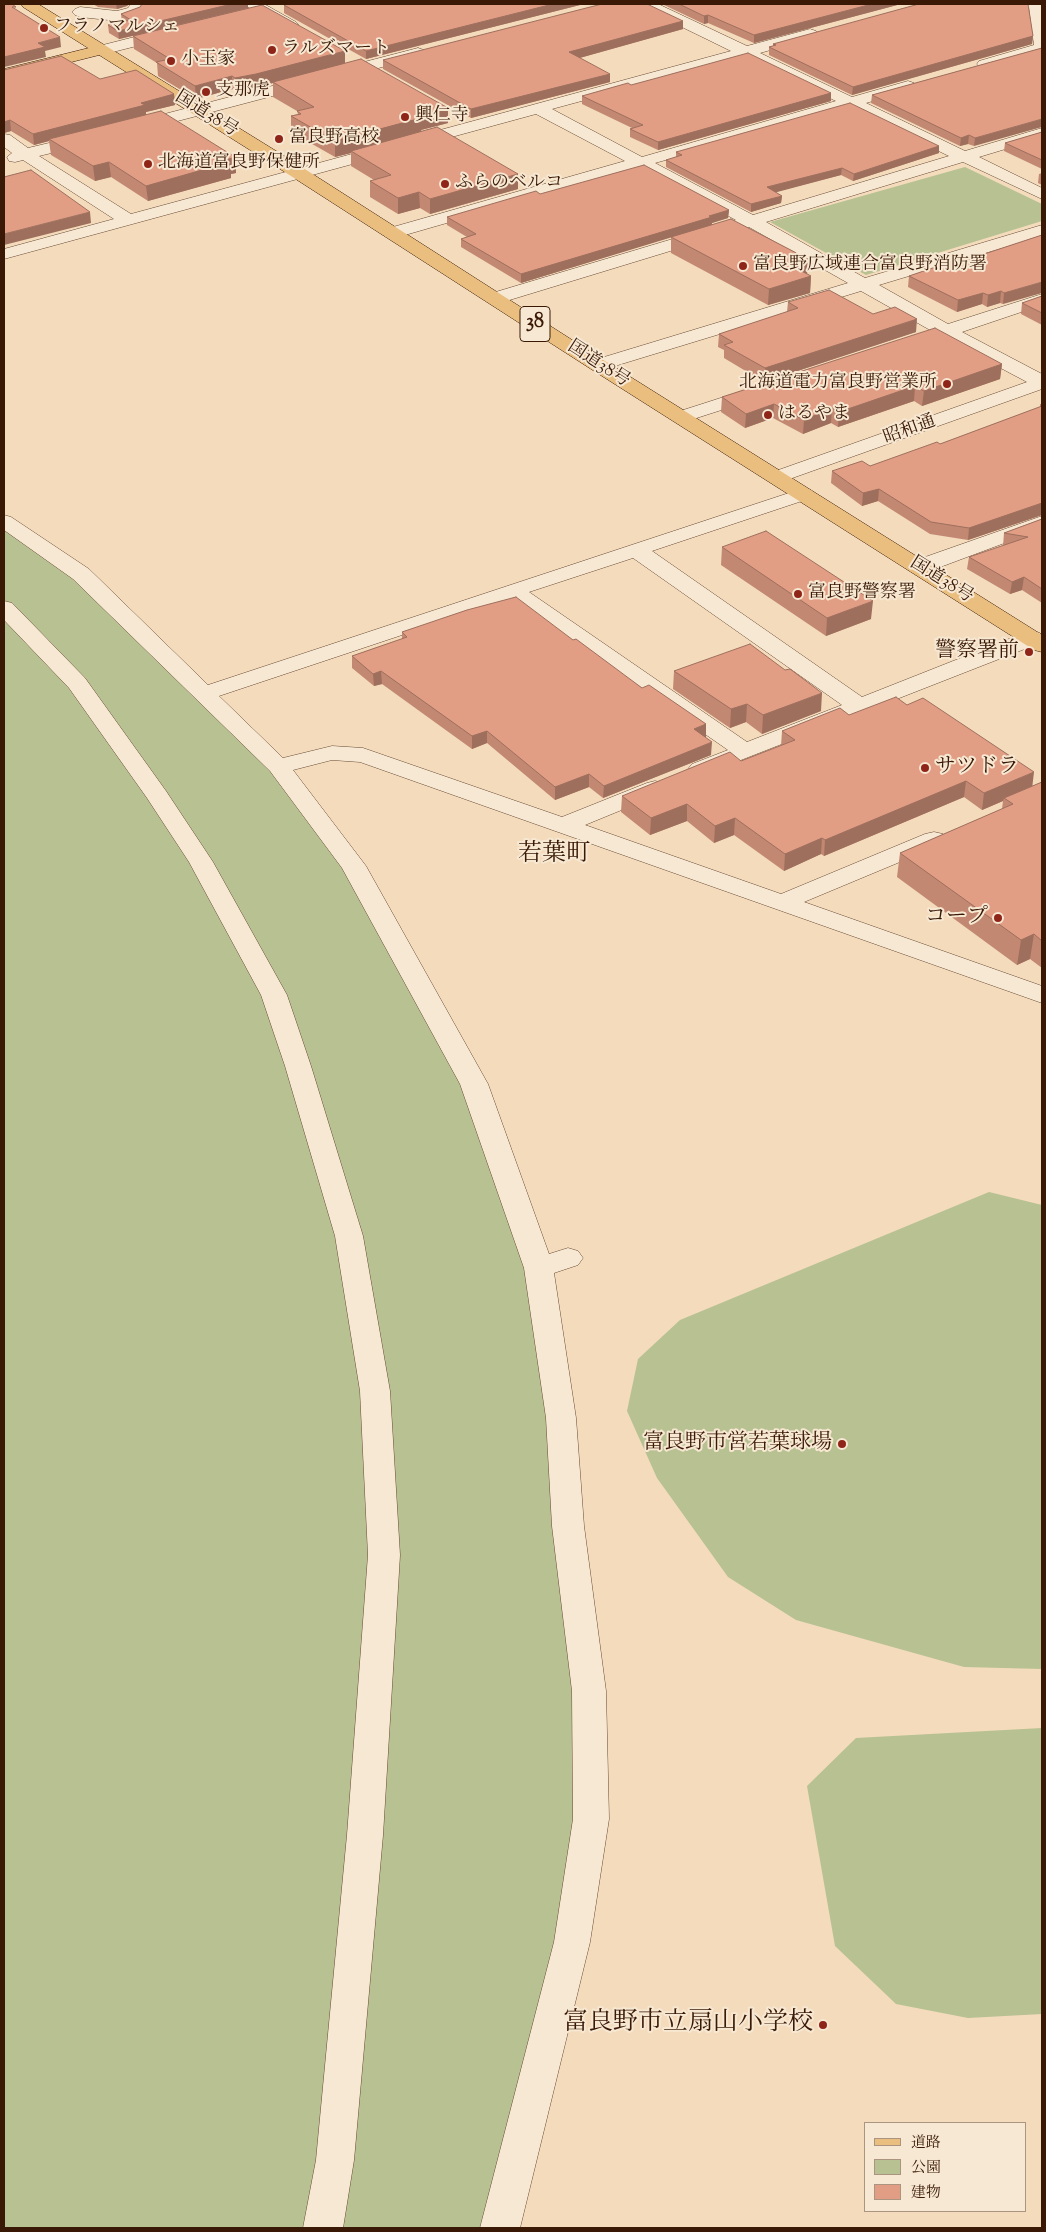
<!DOCTYPE html>
<meta charset="utf-8">
<style>
body{margin:0}
#map{position:relative;width:1046px;height:2232px;overflow:hidden;background:#f3dbbc;font-family:"Sorts Mill Goudy","Noto Serif JP",serif}
canvas{display:block}
.frame{position:absolute;inset:0;border:5px solid #391906;pointer-events:none}
.legend{position:absolute;left:864px;top:2122px;width:162px;height:90px;box-sizing:border-box;background:#f7e8d3;border:1px solid #ab9581;margin:0;padding:6px 9px;list-style:none;font-size:15px;color:#391906}
.legend li{display:flex;align-items:center;gap:10px;height:25px}
.legend b{width:25px;border:1px solid #ab9581}
</style>
<div id="map">
<canvas width="1046" height="2232"></canvas>
<div class="frame"></div>
<ul class="legend">
<li><b style="height:6px;background:#eabe7e"></b>道路</li>
<li><b style="height:14px;background:#b8c192"></b>公園</li>
<li><b style="height:14px;background:#e29e85"></b>建物</li>
</ul>
</div>
<script>
const ctx = document.querySelector('canvas').getContext('2d');
ctx.lineJoin = 'round';
function fill(path, color) {
  ctx.fillStyle = color;
  ctx.fill(path, 'evenodd');
}
function toPath(rows) {
  const path = new Path2D();
  for (const r of rows) {
    path.moveTo(r[0], r[1]);
    for (let i = 2; i < r.length; i += 2) path.lineTo(r[i], r[i + 1]);
  }
  return path;
}
function stroke(path, color, width, dash) {
  ctx.strokeStyle = color;
  ctx.lineWidth = width;
  ctx.lineCap = dash ? 'butt' : 'round';
  ctx.setLineDash(dash || []);
  ctx.stroke(path);
}
function write(font, color, halo, rows, align = 'center') {
  ctx.font = font + ' "Sorts Mill Goudy","Noto Serif JP",serif';
  ctx.lineWidth = 4;
  ctx.setLineDash([]);
  ctx.textBaseline = 'middle';
  ctx.strokeStyle = halo;
  ctx.fillStyle = color;
  for (const [text, x, y, turn = 0] of rows) {
    ctx.save();
    ctx.translate(x, y);
    ctx.rotate((+turn || 0) * Math.PI / 180);
    ctx.textAlign = isNaN(turn) ? turn : align;
    if (halo) ctx.strokeText(text, 0, 0);
    ctx.fillText(text, 0, 0);
    ctx.restore();
  }
}
const green = toPath([
 [965,167,1042,204,1042,221,866,275,770,222],
 [4,521,26,535,278,766,354,866,474,1084,539,1268,589,1691,572,1942,500,2228,4,2228],
 [989,1192,1042,1205,1042,1669,964,1667,796,1620,728,1577,657,1478,627,1411,638,1359,680,1320],
 [1042,1728,1042,2014,968,2018,896,2004,835,1946,807,1786,856,1738]
]);
const minor = toPath([
 [131,4,146,4,139,14,118,21,80,17,75,15,72,12,75,9,80,7,117,11,128,8,131,4],
 [245,4,264,4,296,22,299,25,296,28,291,30,286,28,248,7,245,4],
 [638,4,658,4,747,46,810,29,816,31,818,34,816,37,760,53,852,97,908,81,914,83,916,86,914,89,866,103,965,151,1042,128,1042,138,979,157,1042,188,1042,199,963,162,766,222,865,278,1042,225,1042,236,879,285,948,324,1042,294,1042,305,962,332,1042,374,1042,389,784,481,777,483,770,481,767,477,770,473,1027,382,944,338,937,340,930,338,928,334,930,330,861,291,605,369,598,371,591,369,588,365,591,361,848,283,749,227,503,302,496,304,489,302,487,298,489,294,736,220,638,168,398,237,392,238,386,237,383,233,386,229,625,161,536,114,4,259,4,249,114,219,23,160,15,162,9,161,7,157,12,153,4,147,4,134,10,135,28,148,87,134,93,135,95,139,93,143,39,156,131,214,731,51,641,7,638,4],
 [744,57,836,101,642,157,552,109,744,57],
 [849,108,949,156,753,215,655,163,849,108],
 [1026,4,1042,4,1042,54,985,69,979,67,977,64,979,61,1034,45,1029,8,1026,4],
 [170,28,176,30,178,33,176,36,101,55,95,53,93,50,95,47,170,28],
 [418,48,424,50,426,53,424,56,136,132,130,131,128,127,130,123,418,48],
 [758,386,765,388,768,392,765,396,681,423,674,421,671,417,674,413,758,386],
 [804,488,811,490,814,494,811,498,652,551,862,697,1024,633,1032,631,1040,633,1042,639,1040,643,700,776,692,774,688,769,692,764,728,750,510,599,219,696,283,758,332,746,363,748,562,817,647,783,655,781,663,783,667,788,663,793,585,825,781,894,925,834,934,832,943,834,946,839,943,844,804,902,1042,986,1042,1003,360,762,332,760,293,770,366,866,488,1084,549,1254,568,1248,578,1251,583,1258,578,1265,554,1273,576,1418,584,1526,606,1691,609,1819,590,1942,520,2228,480,2228,554,1942,573,1819,572,1691,552,1526,546,1418,524,1268,460,1084,342,868,270,771,73,579,4,530,4,515,11,517,89,569,208,685,804,488],
 [633,558,842,705,747,742,529,592,633,558],
 [1042,516,1042,529,927,572,919,573,911,572,908,567,911,562,1042,516],
 [4,601,12,603,85,678,166,791,213,862,287,995,311,1066,363,1236,390,1391,400,1555,383,1835,354,2160,343,2228,303,2228,316,2160,347,1835,368,1555,360,1391,335,1236,285,1066,261,995,189,862,147,798,69,688,4,620,4,601]
]);
const major = toPath([
 [101,45,107,47,109,50,107,53,4,79,4,69,101,45]
]);
const highway = toPath([
 [21,4,38,4,289,159,605,361,1042,635,1042,652,1034,650,591,369,277,167,23,7,21,4]
]);
const wall = toPath([
 [93,4,129,4,127,6,117,9,98,7],
 [142,4,248,4,248,8,448,123,421,130,422,132,518,174,518,189,430,214,420,208,398,214,370,197,370,181,374,180,351,166,351,153,335,157,291,132,291,116,298,114,297,111,273,97,273,83,236,91,232,89,196,99,158,76,157,63,134,49,133,36,119,39,109,33,108,25,122,22,121,14,140,7],
 [287,4,584,4,366,59,284,13,284,5],
 [662,4,901,4,754,43,708,23,704,24],
 [683,21,683,29,579,58,610,82,471,118,383,69,383,60],
 [1033,36,1032,44,852,95,769,55,769,47,773,46,773,44],
 [1042,48,974,146,968,144,960,146,871,103,872,95],
 [4,70,100,79,174,94,175,105,146,112,146,115,235,157,236,173,231,174,231,178,148,201,111,177,95,181,51,155,49,141,34,145,11,131,4,133],
 [631,85,831,93,831,101,658,150,630,137,630,129,632,128,582,104,582,96],
 [1042,132,1042,169,1004,151,1005,143],
 [939,146,939,153,853,181,841,175,775,192,782,196,781,203,751,212,666,167,666,160,676,157,676,152],
 [1042,173,1042,185,1038,183,1039,174],
 [540,194,729,210,728,218,712,223,712,224,808,259,807,275,811,276,810,293,768,305,671,253,671,237,521,283,461,247,461,239,467,237,447,225,447,217],
 [1042,235,1003,304,1000,303,987,307,982,304,957,312,908,287,909,276,966,260],
 [1042,296,1042,325,1021,314,1022,303],
 [788,302,873,314,916,332,764,382,724,358,724,350,718,347,719,334,787,312],
 [1002,364,1000,379,922,406,914,401,838,427,831,423,803,434,773,418,745,428,721,412,722,397],
 [1040,404,1042,404,1042,515,968,540,930,534,878,501,862,506,831,483,832,471,870,466,940,444,1040,407],
 [1042,519,1042,603,1022,590,1010,594,967,569,969,557,1003,546,1004,533],
 [722,547,871,619,826,636,721,565],
 [402,632,573,640,642,688,706,724,705,737,711,755,603,798,589,787,555,800,487,743,472,749,382,684,374,686,352,668,352,656,402,639],
 [674,671,821,711,762,734,746,722,730,728,673,689],
 [907,705,1033,786,1042,782,1042,968,1030,959,1017,965,897,877,900,853,1002,809,1003,801,982,810,964,797,824,856,821,854,784,871,734,835,714,843,687,821,650,835,621,812,622,796,741,761,781,746,782,731,849,715]
]);
const shadedWall = toPath([
 [116,4,129,4,127,6,117,9],
 [232,4,248,4,248,8,119,39,118,31],
 [553,4,584,4,366,59,366,51],
 [872,4,901,4,754,43,754,35],
 [708,15,708,23,704,24,704,16],
 [683,21,683,29,569,61,569,52],
 [1033,36,1032,44,852,95,853,87],
 [60,37,61,47,45,51,46,57,4,67,4,57,38,43],
 [345,51,345,64,273,82,273,83,257,87,236,91,235,78],
 [610,74,610,82,471,118,471,109],
 [232,76,232,89,196,99,195,86],
 [831,93,831,101,658,150,658,142],
 [174,94,175,105,146,112,146,116,49,139,49,141,34,145,33,134,141,103],
 [448,108,448,123,421,130,422,134,351,151,351,153,335,157,335,141,417,116],
 [1042,119,1042,127,974,146,975,138],
 [10,120,11,131,4,133,4,122],
 [969,135,968,144,960,146,961,138],
 [939,146,939,153,853,181,854,174],
 [235,157,236,173,231,174,231,178,148,201,146,186],
 [109,162,111,177,95,181,93,166],
 [842,168,841,175,766,195,767,187],
 [518,174,518,189,430,214,430,199],
 [419,192,420,208,398,214,398,198],
 [782,196,781,203,751,212,751,204],
 [729,210,728,218,712,223,712,225,521,283,521,274],
 [90,212,91,223,4,245,4,234],
 [808,259,807,275,790,265],
 [811,276,810,293,768,305,769,289],
 [1042,282,1042,293,1003,304,1004,293],
 [1001,291,1000,303,987,307,988,295],
 [983,293,982,304,957,312,958,300],
 [917,319,916,332,764,382,765,368],
 [1002,364,1000,379,922,406,924,391],
 [915,386,914,401,838,427,839,412],
 [774,404,773,418,745,428,746,414],
 [832,408,831,423,803,434,804,420],
 [879,489,878,501,862,506,863,493],
 [1042,503,1042,515,968,540,969,528],
 [1024,577,1022,590,1010,594,1012,582],
 [873,601,871,619,826,636,827,618],
 [381,671,382,684,374,686,373,674],
 [822,693,821,711,762,734,763,715],
 [747,704,746,722,730,728,731,709],
 [706,724,706,737,694,741,694,729],
 [487,731,487,743,472,749,472,736],
 [712,742,711,755,603,798,604,786],
 [1034,772,1032,789,1004,798,1003,801,982,810,984,793],
 [589,774,589,787,555,800,555,787],
 [966,781,964,797,824,856,825,840],
 [687,804,687,821,650,835,651,818],
 [735,818,734,835,714,843,715,826],
 [822,838,821,854,784,871,785,854],
 [1034,934,1030,959,1017,965,1021,940]
]);
const building = toPath([
 [4,4,12,4,16,7,12,7,60,37,38,43,45,47,4,57,4,4],
 [142,4,232,4,118,31,108,25,131,20,121,14,140,7,142,4],
 [287,4,553,4,366,51,284,5,287,4],
 [602,4,647,4,683,21,569,52,610,74,471,109,383,60,602,4],
 [679,4,872,4,754,35,708,15,704,16,679,4],
 [919,4,1028,4,1033,36,853,87,769,47,776,45,773,44,919,4],
 [262,5,345,51,256,74,235,78,232,76,195,86,156,62,170,59,133,36,262,5],
 [1042,48,1042,119,975,138,969,135,961,138,872,95,1042,48],
 [748,53,831,93,658,142,630,129,643,125,582,96,628,83,631,85,657,78,748,53],
 [61,56,100,79,136,70,174,94,141,103,145,105,33,134,10,120,4,122,4,70,61,56],
 [361,59,448,108,417,116,421,118,335,141,291,116,301,114,297,111,314,107,273,82,361,59],
 [850,103,939,146,854,174,842,168,767,187,782,196,751,204,666,160,682,155,676,152,850,103],
 [161,111,235,157,226,160,230,162,146,186,109,162,93,166,49,139,161,111],
 [437,127,518,174,430,199,419,192,398,198,370,181,391,175,351,151,437,127],
 [1042,132,1042,160,1005,143,1042,132],
 [644,165,729,210,709,216,712,217,521,274,461,239,476,234,447,217,536,191,540,194,644,165],
 [31,170,90,212,4,234,4,177,31,170],
 [731,219,808,259,790,265,811,276,769,289,671,237,731,219],
 [1042,235,1042,282,1004,293,1001,291,988,295,983,293,958,300,909,276,962,258,966,260,1042,235],
 [829,290,873,314,895,307,917,319,765,368,724,345,733,342,719,334,798,308,788,302,829,290],
 [1042,296,1042,313,1022,303,1042,296],
 [935,328,1002,364,924,391,915,386,839,412,832,408,804,420,774,404,746,414,722,397,935,328],
 [1042,406,1042,503,969,528,931,522,879,489,863,493,832,471,862,461,870,466,937,442,940,444,1042,406],
 [1042,519,1042,589,1024,577,1012,582,969,557,1028,537,1004,533,1042,519],
 [766,531,873,601,827,618,722,547,766,531],
 [516,597,573,640,576,639,642,688,649,685,706,724,694,729,712,742,604,786,589,774,555,787,487,731,472,736,381,671,373,674,352,656,407,637,402,632,467,610,516,597],
 [750,644,785,670,790,669,822,693,763,715,747,704,731,709,674,671,750,644],
 [896,697,907,705,923,698,1034,772,984,793,966,781,825,840,822,838,785,854,735,818,715,826,687,804,651,818,622,796,730,752,741,761,795,740,782,731,840,708,849,715,896,697],
 [1042,782,1042,941,1034,934,1021,940,900,853,1013,804,1004,798,1042,782]
]);
const markers = [
 [44,28,5,"#8f2418"],
 [272,50,5,"#8f2418"],
 [171,61,5,"#8f2418"],
 [206,92,5,"#8f2418"],
 [405,117,5,"#8f2418"],
 [279,139,5,"#8f2418"],
 [148,164,5,"#8f2418"],
 [445,184,5,"#8f2418"],
 [743,266,5,"#8f2418"],
 [947,384,5,"#8f2418"],
 [768,415,5,"#8f2418"],
 [798,594,5,"#8f2418"],
 [1029,652,5,"#8f2418"],
 [925,768,5,"#8f2418"],
 [998,918,5,"#8f2418"],
 [842,1444,5,"#8f2418"],
 [823,2025,5,"#8f2418"]
];
const farPoinames = [
 ["フラノマルシェ",54,28],
 ["ラルズマート",282,50],
 ["小玉家",181,61],
 ["支那虎",216,92],
 ["興仁寺",415,117],
 ["富良野高校",289,139],
 ["北海道富良野保健所",158,164],
 ["ふらのベルコ",455,184],
 ["富良野広域連合富良野消防署",753,266],
 ["北海道電力富良野営業所",937,384,"right"],
 ["はるやま",778,415],
 ["富良野警察署",808,594]
];
const farStreetnames = [
 ["国道38号",206,115,32],
 ["国道38号",598,365,33],
 ["昭和通",910,431,-20],
 ["国道38号",941,581,32]
];
const shields = [
 [535,324,30]
];
const shieldNames = [
 ["38",535,324]
];
const poiNames = [
 ["警察署前",1019,652],
 ["サツドラ",935,768,"left"],
 ["コープ",988,918],
 ["富良野市営若葉球場",832,1444]
];
const quarterNames = [
 ["若葉町",554,856]
];
const nearPoinames = [
 ["富良野市立扇山小学校",813,2025]
];
fill(green, '#b8c192');
stroke(minor, '#684a34', 1);
stroke(major, '#391906', 1);
stroke(highway, '#391906', 1);
fill(minor, '#f7e8d3');
fill(major, '#eabe7e');
fill(highway, '#eabe7e');
fill(wall, '#c28872');
fill(shadedWall, '#9e6f5d');
fill(building, '#e29e85');
stroke(building, '#9e6f5d', 1);
for (const [x, y, r, color] of markers) {
  const dot = new Path2D();
  dot.arc(x, y, r, 0, 2 * Math.PI);
  ctx.fillStyle = color;
  ctx.fill(dot);
  stroke(dot, '#f7e8d3', 2);
}
write('18px', '#391906', '#f7e8d3', farPoinames, 'left');
write('18px', '#391906', '#f7e8d3', farStreetnames);
for (const [x, y, w] of shields) {
  const box = new Path2D();
  box.roundRect(x - w / 2, y - 17.5, w, 35, 4);
  ctx.fillStyle = '#f7e8d3';
  ctx.fill(box);
  stroke(box, '#391906', 1);
}
write('bold 20px', '#391906', null, shieldNames);
write('21px', '#391906', '#f7e8d3', poiNames, 'right');
write('24px', '#391906', '#f7e8d3', quarterNames);
write('25px', '#391906', '#f7e8d3', nearPoinames, 'right');
</script>
